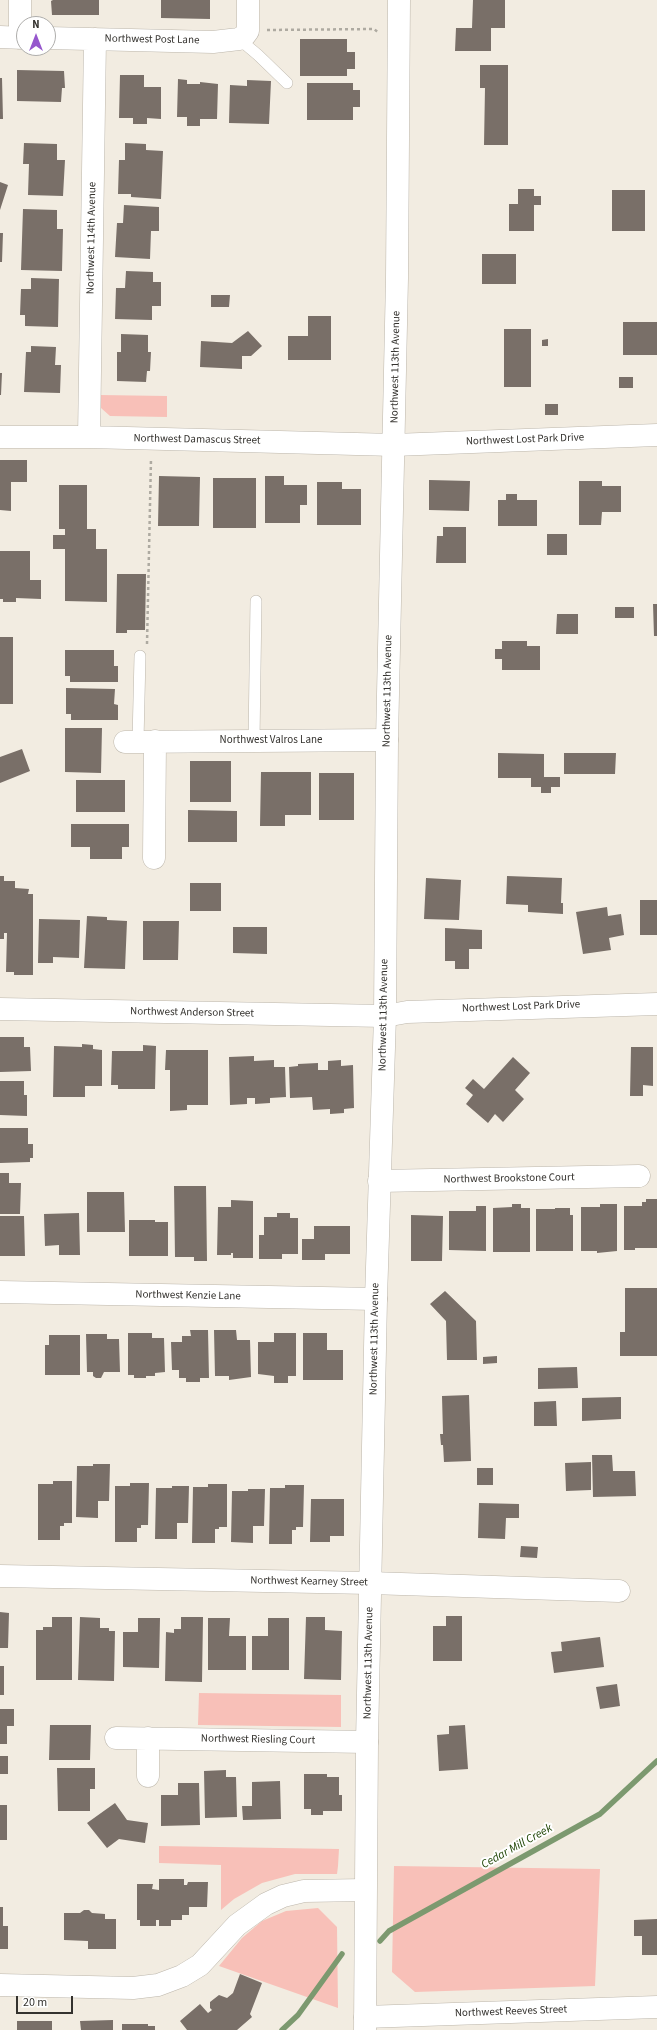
<!DOCTYPE html>
<style>
body{margin:0}
#map{position:relative;width:657px;height:2030px;overflow:hidden;background:#f2ece1;font-family:"Source Sans 3",sans-serif}
canvas{display:block}
.north{position:absolute;left:16px;top:16px;width:40px;height:40px;box-sizing:border-box;background:#fff;border:1px solid #aeadab;border-radius:50%;rotate:0deg;font-size:11px;font-weight:700;line-height:16px;text-align:center;color:#34322e}
.north::after{content:'';display:block;margin:auto;width:14px;height:18px;background:#9657cd;clip-path:polygon(50% 0,100% 100%,50% 72%,0 100%)}
.scale{position:absolute;left:16px;top:1996px;width:57px;height:18px;box-sizing:border-box;border:2px solid #34322e;border-top:0;padding-left:5px;font-size:12px;line-height:14px;white-space:nowrap;color:#34322e;-webkit-text-stroke:3px #fff;paint-order:stroke}
</style>
<div id="map">
<canvas width="657" height="2030"></canvas>
<div class="north">N</div>
<div class="scale">20 m</div>
</div>
<script>
const ctx = document.querySelector('canvas').getContext('2d');
ctx.lineJoin = 'round';
function fill(path, color) {
  ctx.fillStyle = color;
  ctx.fill(path, 'evenodd');
}
function toPath(rows) {
  const path = new Path2D();
  for (const r of rows) {
    path.moveTo(r[0], r[1]);
    for (let i = 2; i < r.length; i += 2) path.lineTo(r[i], r[i + 1]);
  }
  return path;
}
function stroke(path, color, width, dash) {
  ctx.strokeStyle = color;
  ctx.lineWidth = width;
  ctx.lineCap = dash ? 'butt' : 'round';
  ctx.setLineDash(dash || []);
  ctx.stroke(path);
}
function write(font, color, halo, rows, align = 'center') {
  ctx.font = font + ' "Source Sans 3",sans-serif';
  ctx.lineWidth = 4;
  ctx.setLineDash([]);
  ctx.textBaseline = 'middle';
  ctx.strokeStyle = halo;
  ctx.fillStyle = color;
  for (const [text, x, y, turn = 0] of rows) {
    ctx.save();
    ctx.translate(x, y);
    ctx.rotate((+turn || 0) * Math.PI / 180);
    ctx.textAlign = isNaN(turn) ? turn : align;
    if (halo) ctx.strokeText(text, 0, 0);
    ctx.fillText(text, 0, 0);
    ctx.restore();
  }
}
const green = toPath([
 [100,395,167,396,167,417,110,416,101,408],
 [199,1693,341,1695,341,1727,198,1725],
 [159,1846,339,1849,338,1866,337,1874,295,1874,262,1883,234,1899,221,1910,221,1865,159,1863],
 [394,1866,600,1869,595,1986,415,1992,392,1972],
 [318,1908,337,1927,338,2008,219,1966,242,1938,262,1921,286,1911]
]);
const stream = toPath([
 [380,1941,389,1931,600,1814,657,1761],
 [282,2030,298,2015,342,1954]
]);
const building = toPath([
 [53,0,99,0,99,15,52,15,51,1],
 [161,0,210,0,210,19,161,18],
 [473,0,505,0,505,28,491,28,491,51,455,51,456,28,472,28],
 [300,39,347,39,347,52,355,52,355,69,347,69,347,76,300,76],
 [480,65,508,65,508,145,484,145,485,88,480,88],
 [17,70,64,71,65,88,62,88,61,102,17,101],
 [120,75,144,75,144,87,161,87,161,119,147,118,147,124,133,124,133,118,119,118],
 [0,78,2,78,3,119,0,119],
 [178,79,187,80,187,84,200,84,200,82,218,84,217,119,200,119,200,126,187,126,187,117,177,117],
 [247,80,271,81,269,124,229,123,230,85,247,86],
 [307,83,353,83,353,90,360,90,360,107,353,107,353,120,307,120],
 [24,143,57,144,57,160,65,160,63,196,28,195,29,164,23,164],
 [125,143,146,144,146,150,163,151,161,199,131,197,131,194,118,194,119,160,125,160],
 [0,182,8,185,0,210],
 [518,189,534,189,534,196,541,196,541,205,534,205,534,231,509,231,509,204,518,204],
 [612,190,645,190,645,231,612,231],
 [124,205,159,207,159,231,151,231,150,259,115,257,117,223,123,223],
 [23,209,57,210,57,229,63,229,62,271,21,270],
 [0,233,3,233,2,262,0,262],
 [482,254,516,254,516,284,482,284],
 [126,271,153,272,153,282,161,282,161,306,152,306,152,320,115,319,116,288,125,288],
 [31,278,59,279,58,327,25,326,25,315,20,315,21,289,31,289],
 [211,295,230,295,229,307,211,307],
 [308,316,331,316,331,360,288,360,288,336,308,336],
 [623,322,657,322,657,355,623,355],
 [504,329,531,329,531,387,504,387],
 [248,331,262,346,251,356,242,356,242,369,200,367,201,341,232,343],
 [121,334,148,335,148,352,151,352,150,371,147,371,146,382,117,381,117,352,121,352],
 [548,339,548,346,542,346,542,340],
 [31,346,56,347,55,365,61,365,60,393,24,392,26,352,31,352],
 [0,373,2,373,1,395,0,395],
 [619,377,633,377,633,388,619,388],
 [545,404,558,404,558,415,545,415],
 [0,460,27,460,27,482,11,482,11,511,0,510],
 [159,476,200,477,199,526,158,526],
 [265,476,284,476,284,485,307,485,307,505,300,505,300,523,265,523],
 [213,478,256,478,256,528,213,528],
 [429,480,470,481,469,511,429,510],
 [579,481,602,481,602,486,621,486,621,512,602,512,601,525,579,525],
 [317,482,342,482,342,489,361,489,361,525,317,525],
 [59,485,87,485,87,529,96,529,96,549,107,549,107,602,65,601,65,549,53,549,53,535,65,535,65,529,59,529],
 [506,494,517,494,517,500,537,500,537,526,498,526,498,500,506,500],
 [443,527,466,527,466,563,436,563,437,536,443,536],
 [547,534,567,534,567,555,547,555],
 [0,551,30,551,30,580,41,580,41,599,16,598,16,602,3,602,3,599,0,599],
 [117,574,146,574,145,630,127,630,127,633,116,633],
 [653,604,657,604,657,636,654,636],
 [615,607,634,607,634,618,615,618],
 [557,614,578,614,578,634,556,634],
 [0,637,13,637,13,704,0,704],
 [502,641,527,641,527,646,540,646,540,670,502,670,502,659,495,659,495,649,502,649],
 [65,650,114,650,114,666,118,666,118,682,70,682,70,676,65,676],
 [66,688,115,689,114,704,118,705,118,720,71,720,71,714,66,714],
 [65,728,102,728,101,773,65,772],
 [22,749,30,771,0,783,0,757],
 [498,753,544,754,544,777,560,777,560,787,551,787,551,793,541,793,541,787,531,787,531,778,498,778],
 [564,753,616,753,615,774,564,774],
 [190,761,231,761,231,802,190,802],
 [261,772,311,772,311,815,285,815,285,826,260,826],
 [319,773,354,773,354,820,319,820],
 [76,780,125,780,125,812,76,812],
 [188,810,237,811,237,842,188,842],
 [71,824,129,824,129,847,122,847,122,859,90,859,90,847,71,847],
 [0,876,4,876,4,881,15,881,15,888,29,889,28,894,33,894,33,975,14,975,14,972,6,972,7,933,4,933,4,939,0,939],
 [507,876,562,878,561,903,563,903,563,914,528,912,528,905,506,904],
 [426,878,461,880,459,920,424,919],
 [190,883,221,883,221,911,190,911],
 [640,900,657,900,657,935,640,935],
 [607,907,608,916,621,914,624,935,609,938,611,950,583,954,576,912],
 [87,916,107,917,107,920,127,921,125,969,84,968],
 [39,919,80,920,79,958,53,957,53,963,38,963],
 [143,921,179,921,178,960,143,960],
 [233,927,267,927,267,954,233,953],
 [445,928,482,930,482,949,469,949,469,969,455,969,455,961,445,961],
 [0,1037,24,1037,24,1047,30,1047,31,1071,0,1072],
 [82,1044,93,1045,93,1049,102,1050,102,1086,85,1086,85,1097,53,1097,54,1046,82,1047],
 [143,1045,156,1046,155,1089,118,1089,118,1085,111,1085,112,1051,143,1051],
 [631,1047,653,1047,653,1086,643,1085,643,1096,630,1096],
 [166,1050,208,1050,208,1105,187,1105,187,1110,170,1111,170,1070,165,1070],
 [254,1056,254,1061,274,1060,274,1067,285,1067,286,1097,270,1098,270,1103,255,1104,255,1098,247,1098,247,1104,230,1105,229,1057],
 [513,1057,530,1073,515,1090,524,1099,503,1122,495,1114,488,1123,466,1104,473,1095,465,1088,473,1079,484,1089],
 [341,1060,341,1066,353,1065,354,1108,344,1109,344,1113,330,1114,330,1109,313,1110,312,1097,290,1098,289,1067,298,1066,298,1064,318,1063,318,1070,328,1070,328,1061],
 [0,1081,24,1081,24,1095,27,1095,27,1116,0,1115],
 [0,1128,28,1128,28,1144,33,1144,33,1158,30,1158,30,1162,0,1163],
 [0,1173,9,1173,9,1183,21,1183,20,1214,0,1214],
 [174,1186,206,1186,207,1261,194,1261,194,1257,175,1257],
 [87,1192,124,1192,125,1232,87,1232],
 [646,1199,657,1199,657,1248,635,1248,635,1250,624,1250,624,1206,642,1206,642,1202,646,1202],
 [231,1200,253,1201,253,1258,233,1258,233,1253,231,1253,231,1255,217,1255,218,1207,231,1207],
 [512,1204,521,1204,521,1208,530,1208,530,1252,493,1252,493,1208,512,1207],
 [600,1204,617,1204,617,1251,597,1253,597,1251,581,1251,581,1207,600,1207],
 [476,1206,486,1206,486,1251,449,1250,449,1211,476,1211],
 [555,1208,570,1208,570,1215,573,1215,573,1251,536,1251,536,1209,555,1209],
 [79,1213,80,1255,59,1255,59,1245,45,1246,44,1214],
 [277,1213,290,1213,290,1218,298,1218,298,1254,282,1254,282,1259,259,1259,259,1235,264,1235,264,1217,277,1217],
 [411,1215,443,1216,442,1261,411,1261],
 [0,1216,24,1216,25,1256,0,1256],
 [129,1220,155,1220,155,1222,168,1222,168,1256,129,1256],
 [314,1226,350,1226,350,1254,325,1254,325,1260,302,1260,302,1239,314,1239],
 [625,1288,657,1288,657,1356,620,1356,620,1332,625,1332],
 [445,1291,476,1321,477,1360,447,1360,446,1321,430,1304],
 [190,1330,208,1330,209,1378,200,1378,200,1382,186,1382,186,1378,179,1378,179,1370,172,1370,171,1342,182,1342,182,1336,191,1336],
 [214,1330,236,1330,237,1340,250,1340,251,1377,229,1380,229,1376,215,1376],
 [128,1333,152,1333,152,1338,164,1338,165,1372,155,1373,155,1376,146,1376,146,1378,134,1378,134,1375,128,1375],
 [274,1333,296,1333,296,1376,288,1376,288,1383,274,1383,274,1376,258,1374,258,1342,274,1342],
 [303,1333,327,1333,327,1350,343,1350,343,1380,303,1380],
 [86,1334,107,1334,107,1339,119,1339,120,1372,104,1372,101,1378,96,1378,93,1376,93,1372,87,1372],
 [49,1335,80,1335,80,1375,45,1375,45,1345,49,1345],
 [497,1356,497,1363,483,1364,483,1357],
 [577,1367,578,1388,538,1389,538,1368],
 [469,1395,471,1461,444,1462,443,1445,441,1445,440,1434,443,1434,442,1396],
 [621,1397,621,1419,582,1421,582,1398],
 [556,1401,557,1426,534,1426,534,1402],
 [592,1455,612,1455,613,1471,635,1471,636,1496,593,1497],
 [591,1462,591,1490,566,1491,565,1463],
 [93,1464,110,1464,109,1501,98,1501,98,1518,76,1517,77,1466,93,1466],
 [477,1468,493,1468,493,1485,477,1485],
 [53,1481,72,1481,72,1523,64,1523,64,1526,60,1526,60,1540,38,1540,38,1484,53,1484],
 [130,1483,149,1483,148,1525,141,1525,141,1528,137,1528,137,1542,115,1542,115,1486,130,1486],
 [208,1484,227,1484,227,1527,219,1527,219,1529,215,1529,215,1543,192,1543,193,1487,208,1487],
 [285,1485,304,1485,303,1527,296,1527,296,1530,292,1530,292,1544,269,1544,270,1488,285,1488],
 [172,1486,189,1486,188,1523,177,1523,177,1539,155,1539,156,1488,172,1488],
 [248,1489,265,1489,264,1526,253,1526,253,1543,231,1542,232,1491,248,1491],
 [311,1499,344,1499,344,1536,330,1536,330,1542,310,1542],
 [479,1503,519,1504,519,1518,506,1518,505,1539,478,1538],
 [521,1546,538,1547,537,1558,520,1557],
 [0,1612,9,1613,8,1648,0,1648],
 [446,1616,462,1616,462,1661,433,1661,433,1626,446,1626],
 [52,1617,72,1617,72,1680,36,1680,36,1630,43,1630,43,1627,52,1627],
 [80,1617,100,1618,100,1628,109,1628,109,1631,115,1631,114,1681,78,1680],
 [181,1617,203,1617,202,1682,165,1681,166,1632,174,1633,174,1629,181,1629],
 [306,1617,325,1617,325,1630,342,1631,341,1680,304,1679],
 [138,1618,160,1618,159,1668,123,1667,123,1632,138,1632],
 [208,1618,230,1618,229,1636,246,1636,246,1670,208,1670],
 [268,1618,289,1618,289,1670,252,1670,252,1636,268,1636],
 [600,1637,604,1667,554,1673,551,1652,562,1651,561,1642],
 [0,1666,4,1666,4,1695,0,1695],
 [617,1684,620,1706,600,1709,596,1687],
 [0,1709,14,1709,14,1726,7,1726,7,1744,0,1744],
 [50,1725,91,1725,90,1760,49,1760],
 [465,1725,468,1769,439,1771,437,1735,449,1734,449,1726],
 [0,1756,8,1756,8,1774,0,1774],
 [57,1768,95,1768,95,1789,90,1789,90,1811,58,1811],
 [226,1770,226,1777,236,1777,237,1817,205,1818,204,1771],
 [304,1774,327,1774,327,1777,339,1777,339,1795,342,1795,342,1811,323,1811,323,1815,311,1815,311,1809,304,1809],
 [280,1781,281,1819,243,1820,242,1806,252,1806,252,1782],
 [178,1783,199,1783,200,1825,161,1826,161,1795,178,1795],
 [115,1803,127,1820,148,1823,145,1843,119,1839,107,1848,87,1823],
 [0,1805,7,1805,7,1840,0,1840],
 [159,1879,184,1879,184,1885,187,1885,188,1882,208,1882,207,1907,189,1907,189,1915,182,1915,182,1920,171,1920,171,1926,159,1926,159,1920,156,1920,156,1926,140,1926,140,1920,137,1920,137,1884,153,1884,152,1889,159,1890],
 [0,1907,3,1907,3,1926,8,1926,8,1949,0,1949],
 [84,1910,89,1910,92,1913,105,1914,105,1919,116,1919,116,1949,88,1949,88,1941,64,1940,64,1913,80,1913],
 [657,1919,657,1955,642,1955,642,1936,634,1936,634,1920],
 [240,1974,262,1983,250,2014,252,2017,237,2030,187,2030,180,2021,200,2004,208,2013,212,2010,210,2008,210,2002,219,1995,227,1998,233,1993],
 [113,2020,113,2030,81,2030,80,2021],
 [17,2021,52,2021,52,2030,17,2030],
 [122,2024,148,2024,148,2026,155,2026,155,2030,122,2030]
]);
const path = toPath([
 [267,30,374,29,379,33],
 [147,644,151,459]
]);
const lane = toPath([
 [239,39,258,55,287,83],
 [138,741,140,656],
 [254,741,256,601]
]);
const street = toPath([
 [20,0,20,38],
 [0,37,24,38],
 [48,38,213,42,239,39,245,35,248,31,248,0],
 [0,437,89,437,394,445,657,435],
 [89,437,95,39],
 [125,742,387,740],
 [154,858,155,741],
 [0,1009,385,1016,407,1012,657,1004],
 [379,1181,639,1176],
 [0,1292,376,1299],
 [0,1576,370,1583,619,1591],
 [116,1738,367,1742],
 [148,1738,148,1776],
 [0,1985,133,1988,158,1985,182,1976,200,1965,237,1925,266,1904,283,1896,304,1891,365,1890],
 [365,2017,657,2007]
]);
const secondary = toPath([
 [365,2030,367,1742,376,1299,385,1016,387,740,397,278,399,0]
]);
const streetNames = [
 ["Northwest Post Lane",152,40,1],
 ["Northwest 114th Avenue",92,238,-89],
 ["Northwest 113th Avenue",396,367,-89],
 ["Northwest Damascus Street",197,440,1],
 ["Northwest Lost Park Drive",525,440,-2],
 ["Northwest 113th Avenue",388,691,-89],
 ["Northwest Valros Lane",271,741],
 ["Northwest Lost Park Drive",521,1007,-2],
 ["Northwest Anderson Street",192,1013,1],
 ["Northwest 113th Avenue",384,1015,-89],
 ["Northwest Brookstone Court",509,1179,-1],
 ["Northwest Kenzie Lane",188,1296,1],
 ["Northwest 113th Avenue",375,1339,-89],
 ["Northwest Kearney Street",309,1582,1],
 ["Northwest 113th Avenue",369,1663,-89],
 ["Northwest Riesling Court",258,1740,1],
 ["Northwest Reeves Street",511,2012,-2]
];
const waterNames = [
 ["Cedar Mill Creek",517,1847,-29]
];
fill(green, '#f8c0b8');
stroke(stream, '#7c996f', 5.5);
fill(building, '#796f68');
stroke(lane, '#bcb6ab', 12);
stroke(street, '#bcb6ab', 23);
stroke(secondary, '#bcb6ab', 23);
stroke(path, '#aeaaa1', 2.5, [3, 3]);
stroke(lane, '#fff', 11);
stroke(street, '#fff', 22);
stroke(secondary, '#fff', 22);
write('11px', '#34322e', '#fff', streetNames);
write('italic 12px', '#1f4505', '#fff', waterNames);
</script>
